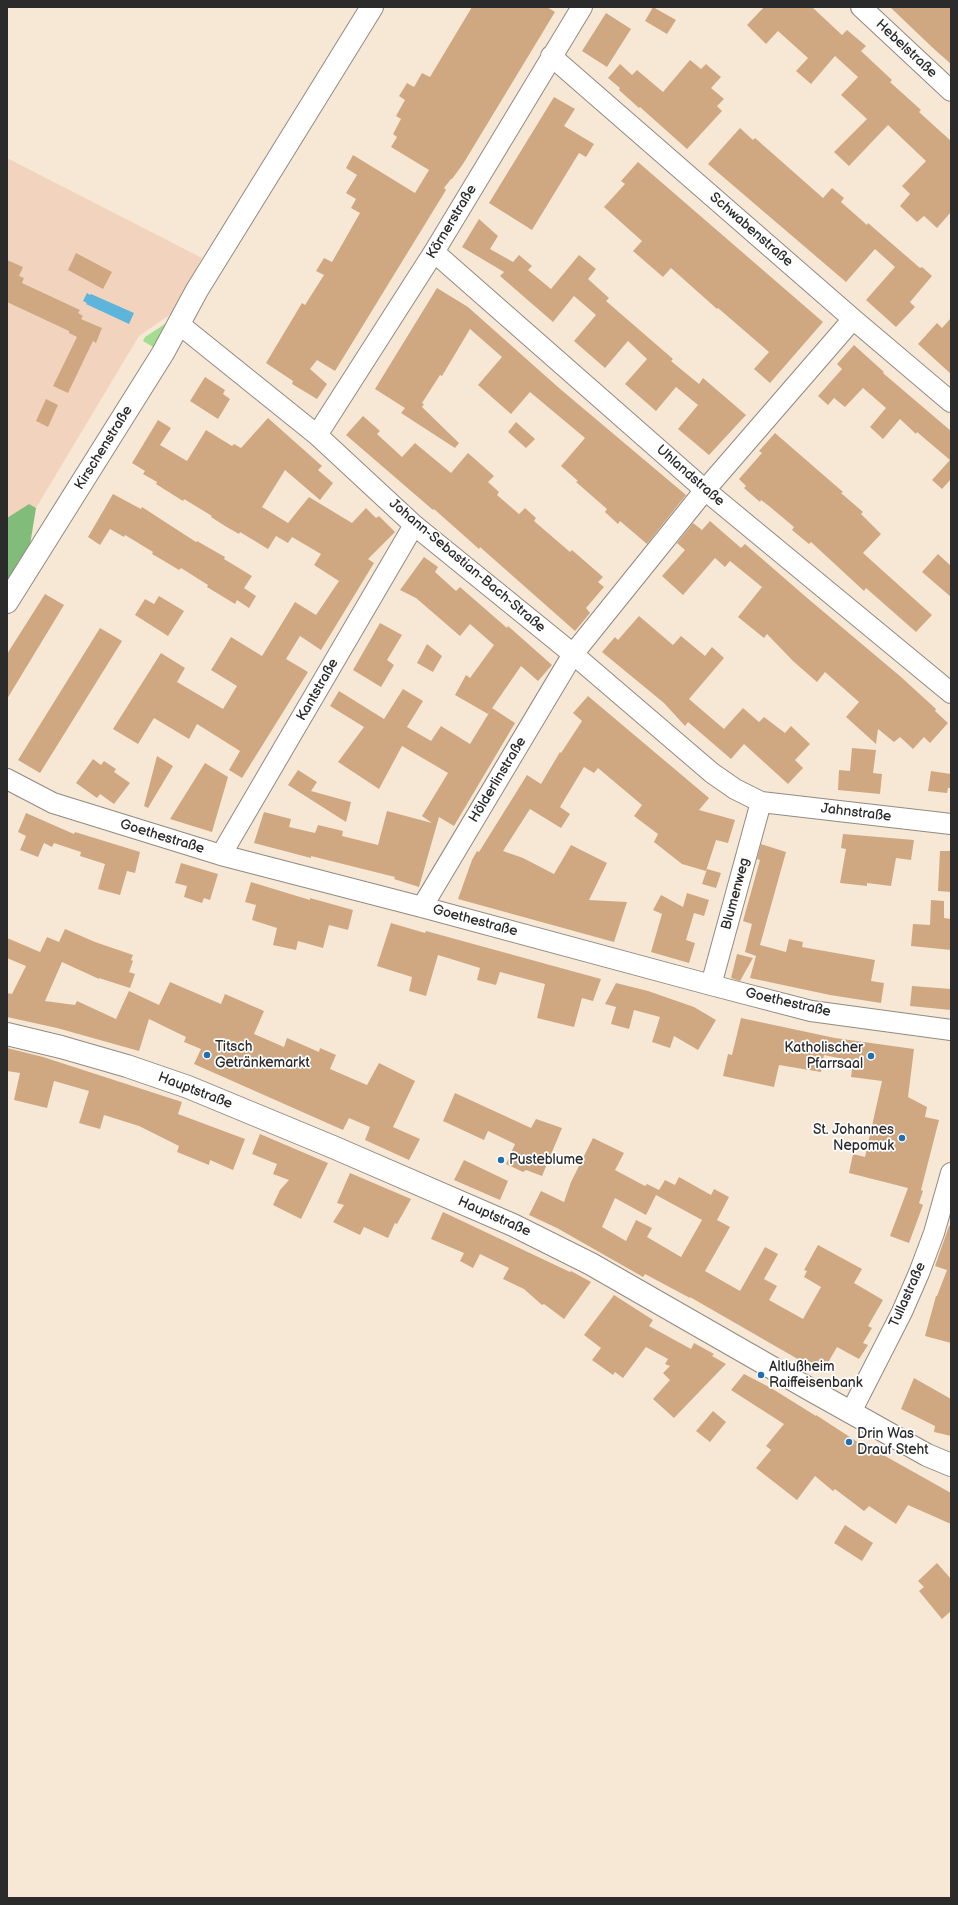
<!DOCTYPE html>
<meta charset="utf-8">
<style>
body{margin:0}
#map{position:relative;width:958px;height:1905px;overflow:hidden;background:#f7e8d5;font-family:"Balsamiq Sans",sans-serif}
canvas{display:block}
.frame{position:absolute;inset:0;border:8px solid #2b2b2b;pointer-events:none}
</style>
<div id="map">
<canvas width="958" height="1905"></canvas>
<div class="frame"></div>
</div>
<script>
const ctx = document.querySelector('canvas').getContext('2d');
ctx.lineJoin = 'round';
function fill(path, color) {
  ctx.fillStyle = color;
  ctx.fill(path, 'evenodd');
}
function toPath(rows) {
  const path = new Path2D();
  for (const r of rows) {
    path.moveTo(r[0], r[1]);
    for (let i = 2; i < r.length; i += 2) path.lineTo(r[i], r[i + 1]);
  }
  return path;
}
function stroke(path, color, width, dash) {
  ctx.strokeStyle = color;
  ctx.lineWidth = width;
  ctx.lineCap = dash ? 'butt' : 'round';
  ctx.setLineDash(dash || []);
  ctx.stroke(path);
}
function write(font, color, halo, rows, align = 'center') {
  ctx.font = font + ' "Balsamiq Sans",sans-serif';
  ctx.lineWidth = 3.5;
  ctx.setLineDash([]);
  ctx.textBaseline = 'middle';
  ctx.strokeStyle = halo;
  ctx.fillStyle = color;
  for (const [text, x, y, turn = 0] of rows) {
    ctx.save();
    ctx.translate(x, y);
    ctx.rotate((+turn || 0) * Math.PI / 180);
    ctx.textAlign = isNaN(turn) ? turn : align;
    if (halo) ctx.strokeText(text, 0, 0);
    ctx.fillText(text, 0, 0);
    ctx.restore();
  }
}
const built = toPath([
 [7,158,202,258,171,314,139,336,36,508,29,504,8,519]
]);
const green = toPath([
 [165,324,167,325,155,348,143,341,145,337]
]);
const forest = toPath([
 [29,504,36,508,30,545,7,582,7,518]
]);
const water = toPath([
 [87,293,90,295,91,294,134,313,129,324,86,304,87,303,83,301]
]);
const building = toPath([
 [472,7,547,7,555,12,463,164,452,179,451,179,444,188,446,190,335,371,317,360,310,369,327,384,317,399,292,384,293,381,266,363,302,303,305,305,324,275,316,271,324,258,332,262,360,213,351,208,356,199,346,193,357,175,346,168,353,155,415,193,429,170,391,147,397,137,393,134,401,119,396,116,405,100,399,96,407,83,414,87,422,73,430,77],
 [653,7,676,20,667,34,645,21],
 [764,7,812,7,842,35,847,30,866,46,861,51,892,80,890,82,921,110,919,112,951,141,951,212,937,228,924,216,917,222,900,206,910,194,902,186,926,161,888,125,849,166,834,152,867,119,841,95,858,77,835,56,811,84,796,71,808,58,778,31,766,44,747,25],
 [890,7,951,7,951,64,934,49],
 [606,13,631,29,607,67,582,51],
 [690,60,701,69,706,64,721,77,711,88,724,99,717,106,722,111,687,149,640,107,639,108,619,90,620,88,608,78,620,64,632,75,637,70,663,92],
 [554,97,575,109,564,126,594,144,586,157,579,153,532,230,489,203],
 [740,128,753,140,755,138,823,198,832,188,844,198,841,202,867,225,868,223,920,268,922,267,932,276,910,302,915,307,896,327,866,300,895,267,875,249,846,282,708,164],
 [638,162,823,322,770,383,754,369,769,352,718,308,717,309,671,268,663,277,633,251,642,241,604,207,625,184,621,181],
 [479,219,498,236,490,249,513,262,519,255,532,266,528,270,551,289,579,255,596,269,588,279,609,298,606,301,673,359,671,361,699,384,703,378,746,415,709,455,678,429,698,405,676,387,656,411,625,384,647,359,628,341,605,368,574,341,596,315,574,296,553,322,500,276,504,272,462,247],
 [76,253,112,272,103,289,68,270],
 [7,260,23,267,19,276,24,278,22,283,80,310,78,313,83,316,81,319,102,328,96,343,93,341,68,393,53,386,77,337,69,333,69,331,7,302],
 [437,288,468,307,559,388,686,495,647,544,620,521,618,524,605,512,607,509,576,482,578,481,561,466,585,438,530,392,511,414,478,385,502,357,470,329,442,376,440,375,422,403,424,404,422,407,459,443,455,448,401,413,405,408,375,389],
 [951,318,951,374,918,344,937,323,942,328],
 [854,345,884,372,883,373,951,431,951,479,942,489,932,480,950,460,917,432,916,434,900,419,883,439,870,427,886,408,863,388,845,407,834,398,828,405,818,396,842,369,837,364],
 [205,377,225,390,223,394,230,399,218,419,190,401],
 [46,399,58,405,48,427,36,421],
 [363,416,380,431,377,434,402,457,415,443,451,473,468,453,494,476,488,482,499,492,497,495,519,514,525,508,536,518,534,521,570,552,572,550,603,577,598,582,604,587,586,608,590,613,575,631,480,547,479,549,434,509,433,510,346,435],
 [268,418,322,466,318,470,333,483,320,500,285,470,262,507,288,523,309,497,352,523,366,508,376,518,379,516,395,532,368,559,374,563,321,650,300,636,286,659,308,672,242,778,229,770,240,751,197,724,189,739,154,718,138,744,113,729,161,653,185,668,177,682,223,709,237,686,211,670,231,637,262,656,295,602,316,615,339,581,314,565,321,554,292,537,288,543,276,536,268,549,240,532,239,534,225,526,211,517,212,516,184,499,183,501,156,484,157,482,143,474,145,471,132,463,158,420,171,428,160,445,187,461,206,430,232,446,234,444,241,448],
 [516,422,535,439,526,448,508,432],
 [775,433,843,492,841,493,863,512,861,514,881,534,863,553,932,615,916,632,866,588,864,591,811,542,809,544,792,530,794,527,769,506,761,500,760,502,744,488,746,486,739,479,762,453,759,451],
 [113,494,141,509,142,507,196,542,197,541,225,557,224,559,252,576,244,588,256,596,249,608,237,600,235,604,207,587,208,585,181,568,179,570,159,558,152,554,153,552,125,535,124,537,110,529,100,545,88,537],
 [710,521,741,548,745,544,806,597,901,677,936,709,935,711,948,723,930,743,924,737,913,749,900,737,894,742,878,729,876,744,846,717,859,702,825,672,817,682,793,661,767,634,764,638,738,617,762,587,730,561,725,567,715,558,683,595,662,576,685,550,677,543,693,523,702,530],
 [938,554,951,566,951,597,922,572],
 [424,557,438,567,435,572,456,591,460,587,507,628,508,626,552,665,538,681,521,666,488,714,455,695,466,675,470,678,494,645,470,624,460,636,416,598,400,590],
 [45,594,64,605,7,699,7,654],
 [159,596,184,611,168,636,135,615,145,599,154,604],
 [639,616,673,645,681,636,705,656,712,647,724,658,689,699,724,729,743,708,759,722,764,717,785,733,791,726,810,744,795,760,803,768,788,784,744,744,731,759,688,722,685,726,664,703,602,652,615,637,618,640],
 [380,623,402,635,387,660,394,665,381,687,353,670],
 [100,628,122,641,40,773,18,760],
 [427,644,442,656,433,672,417,663],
 [403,689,423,701,407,727,431,741,441,726,470,744,492,708,515,723,454,826,439,817,419,887,394,879,395,877,311,856,311,858,254,843,264,812,291,819,289,827,315,833,318,825,343,831,342,836,378,845,387,811,432,823,422,816,448,773,402,746,379,789,338,762,364,727,330,706,339,691,384,719],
 [588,696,709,798,699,810,735,820,728,843,716,840,706,871,682,864,654,842,658,834,634,816,642,805,598,768,594,773,584,767,560,807,570,814,561,828,530,809,503,851,523,858,554,874,571,845,607,863,589,900,627,902,614,942,458,899,472,860,477,851,479,852,527,775,541,784,560,752,561,753,582,721,573,713],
 [852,748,876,750,873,773,882,774,880,794,838,790,839,770,850,771],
 [157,756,173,766,148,808,144,806],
 [93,759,101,765,104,761,116,769,114,772,130,783,114,804,100,794,97,798,76,783],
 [205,763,228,777,212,832,170,819],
 [298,770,317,782,311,791,351,802,346,822,288,785],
 [931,771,951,774,951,788,948,788,947,793,928,791],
 [26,813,74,834,75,832,140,852,135,873,127,871,120,895,98,889,105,864,80,856,81,852,54,843,52,847,44,843,38,857,20,850,26,836,18,832],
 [843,834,914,840,911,860,896,858,891,886,867,883,867,886,840,883,846,849,841,848],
 [761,844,786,852,760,945,786,952,789,939,803,942,802,947,875,960,871,981,884,983,881,1003,830,995,750,978,756,956,745,952,752,924,743,921,760,860,757,859],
 [940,851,951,851,951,892,938,891],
 [181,863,218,874,210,900,204,898,202,903,184,897,187,886,175,883],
 [707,869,721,873,716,888,702,884],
 [251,882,310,900,310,898,353,910,348,930,329,925,323,948,298,941,296,950,273,945,277,928,252,920,256,905,245,902],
 [687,893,709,900,704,916,694,913,686,940,695,943,689,963,651,952,662,914,653,910,661,895,683,907],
 [931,900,944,901,944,918,951,919,951,950,911,946,913,924,930,925],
 [391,923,425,933,426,931,601,979,593,1001,582,998,574,1027,537,1018,545,984,500,972,496,985,477,980,480,968,438,955,426,996,409,991,412,977,377,966],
 [65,929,95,942,133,955,131,960,133,961,129,972,135,974,130,988,99,978,99,979,62,962,45,1001,75,1005,77,1001,116,1019,129,991,159,1005,170,982,221,1004,225,994,264,1011,254,1034,284,1047,287,1038,319,1052,320,1048,336,1055,330,1069,367,1085,379,1063,415,1081,393,1127,420,1139,409,1160,365,1140,370,1127,349,1118,343,1130,194,1064,201,1049,184,1042,186,1037,149,1019,139,1051,57,1028,7,1017,7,993,12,994,26,966,7,958,7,938,40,952,47,937,59,942],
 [737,954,753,958,740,981,731,978],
 [616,983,648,991,694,1007,716,1020,698,1050,674,1036,670,1048,652,1042,660,1017,634,1010,629,1029,611,1024,616,1007,605,1004],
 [912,986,951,989,951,1010,910,1006],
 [741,1018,835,1038,914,1049,908,1097,927,1107,925,1117,939,1120,921,1190,923,1191,919,1203,923,1205,909,1243,890,1236,908,1188,849,1173,853,1154,865,1157,882,1081,851,1077,853,1061,824,1055,821,1072,779,1065,774,1087,723,1076,728,1054,732,1055],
 [7,1048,43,1057,182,1102,178,1114,245,1139,233,1170,210,1160,209,1165,177,1152,179,1146,139,1126,104,1115,100,1129,79,1123,89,1091,54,1081,47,1108,14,1100,20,1073,7,1071],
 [455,1093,531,1128,536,1119,562,1128,542,1176,526,1170,523,1172,506,1164,515,1144,488,1131,484,1140,443,1121],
 [260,1134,328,1163,301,1219,273,1205,280,1190,289,1180,273,1174,277,1164,252,1154],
 [593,1138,624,1153,615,1170,645,1186,647,1184,659,1190,665,1180,675,1185,679,1177,711,1195,714,1189,729,1197,717,1220,730,1227,705,1271,740,1291,765,1247,778,1254,764,1279,777,1286,769,1300,803,1319,821,1287,804,1277,807,1271,804,1270,818,1245,862,1269,854,1283,883,1300,868,1326,872,1328,863,1343,868,1345,859,1359,837,1347,822,1373,690,1297,690,1298,645,1274,643,1277,557,1228,529,1215,541,1191,564,1202,571,1182],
 [656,1195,702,1220,681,1257,647,1237,652,1228,636,1220,626,1241,602,1227,615,1198,646,1215],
 [464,1160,508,1181,500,1200,454,1180],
 [350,1173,411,1199,397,1224,395,1223,388,1238,364,1227,360,1235,333,1222,344,1205,337,1203],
 [443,1212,570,1272,571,1271,591,1282,564,1319,544,1304,542,1305,524,1289,503,1279,509,1268,480,1254,473,1268,460,1261,464,1253,431,1239],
 [949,1226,951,1226,951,1343,925,1336,936,1296,937,1296,947,1270,935,1266],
 [614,1295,653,1320,649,1326,691,1349,694,1343,714,1354,712,1356,726,1364,674,1418,653,1399,670,1380,663,1373,670,1366,665,1364,668,1359,646,1347,623,1378,615,1372,613,1375,592,1360,601,1348,584,1335],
 [744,1374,771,1388,816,1416,816,1415,876,1454,878,1452,951,1493,951,1524,908,1505,896,1524,869,1506,864,1511,835,1489,833,1491,815,1476,797,1500,756,1468,771,1450,766,1446,784,1424,731,1390],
 [914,1378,951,1399,951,1436,934,1432,935,1426,901,1409],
 [713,1411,726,1422,710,1442,696,1431],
 [845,1525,873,1543,862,1561,834,1543],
 [937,1563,951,1579,951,1611,942,1619,919,1591,924,1587,918,1581]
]);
const minor = toPath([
 [861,7,951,91],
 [551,56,853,319,951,402],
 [434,252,705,490,951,693],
 [179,324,317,435,414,525,573,654,712,773,735,789,761,802,951,824],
 [317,435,434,252,582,7],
 [7,779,53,803,221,855,422,907,711,985,811,1011,951,1030],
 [221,855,414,525],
 [422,907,573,654,705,490,853,319],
 [711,985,761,802],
 [851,1412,902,1312,919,1273,934,1233,951,1173]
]);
const tertiary = toPath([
 [7,602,163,353,197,290,372,7],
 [7,1034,61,1047,127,1066,188,1087,333,1147,513,1225,591,1264,811,1390,927,1455,951,1465]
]);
const markers = [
 [207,1055,4,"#1f6fb2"],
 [871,1056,4,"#1f6fb2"],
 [902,1138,4,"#1f6fb2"],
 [501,1160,4,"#1f6fb2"],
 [761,1375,4,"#1f6fb2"],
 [849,1442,4,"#1f6fb2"]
];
const streetNames = [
 ["Hebelstraße",906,49,43],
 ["Körnerstraße",452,222,-59],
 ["Schwabenstraße",751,230,41],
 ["Kirschenstraße",104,448,-58],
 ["Uhlandstraße",690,476,41],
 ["Johann-Sebastian-Bach-Straße",467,566,40],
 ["Kantstraße",318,690,-60],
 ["Hölderlinstraße",498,780,-59],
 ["Jahnstraße",856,813,7],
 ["Goethestraße",162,837,17],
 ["Blumenweg",736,894,-75],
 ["Goethestraße",475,921,15],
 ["Goethestraße",788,1003,13],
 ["Hauptstraße",195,1091,21],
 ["Hauptstraße",494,1217,24],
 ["Tullastraße",908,1295,-66]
];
const poiNames = [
 ["Titsch",215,1047],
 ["Getränkemarkt",215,1063],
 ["Katholischer",863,1048,"right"],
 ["Pfarrsaal",863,1064,"right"],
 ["St. Johannes",894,1130,"right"],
 ["Nepomuk",894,1146,"right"],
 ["Pusteblume",509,1160],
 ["Altlußheim",769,1367],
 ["Raiffeisenbank",769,1383],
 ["Drin Was",857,1434],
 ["Drauf Steht",857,1450]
];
fill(built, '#f2d4be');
fill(green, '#a2dd90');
fill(forest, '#81bc7a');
fill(water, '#5eb5db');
fill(building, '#cfa882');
stroke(minor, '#918a80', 22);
stroke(tertiary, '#918a80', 24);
stroke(minor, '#fff', 20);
stroke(tertiary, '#fff', 22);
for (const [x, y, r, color] of markers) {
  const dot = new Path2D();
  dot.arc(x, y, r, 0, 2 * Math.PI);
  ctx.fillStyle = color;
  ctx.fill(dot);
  stroke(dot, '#fff', 1.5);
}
write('14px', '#2b2b2b', '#fff', streetNames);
write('14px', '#2b2b2b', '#fff', poiNames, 'left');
</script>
